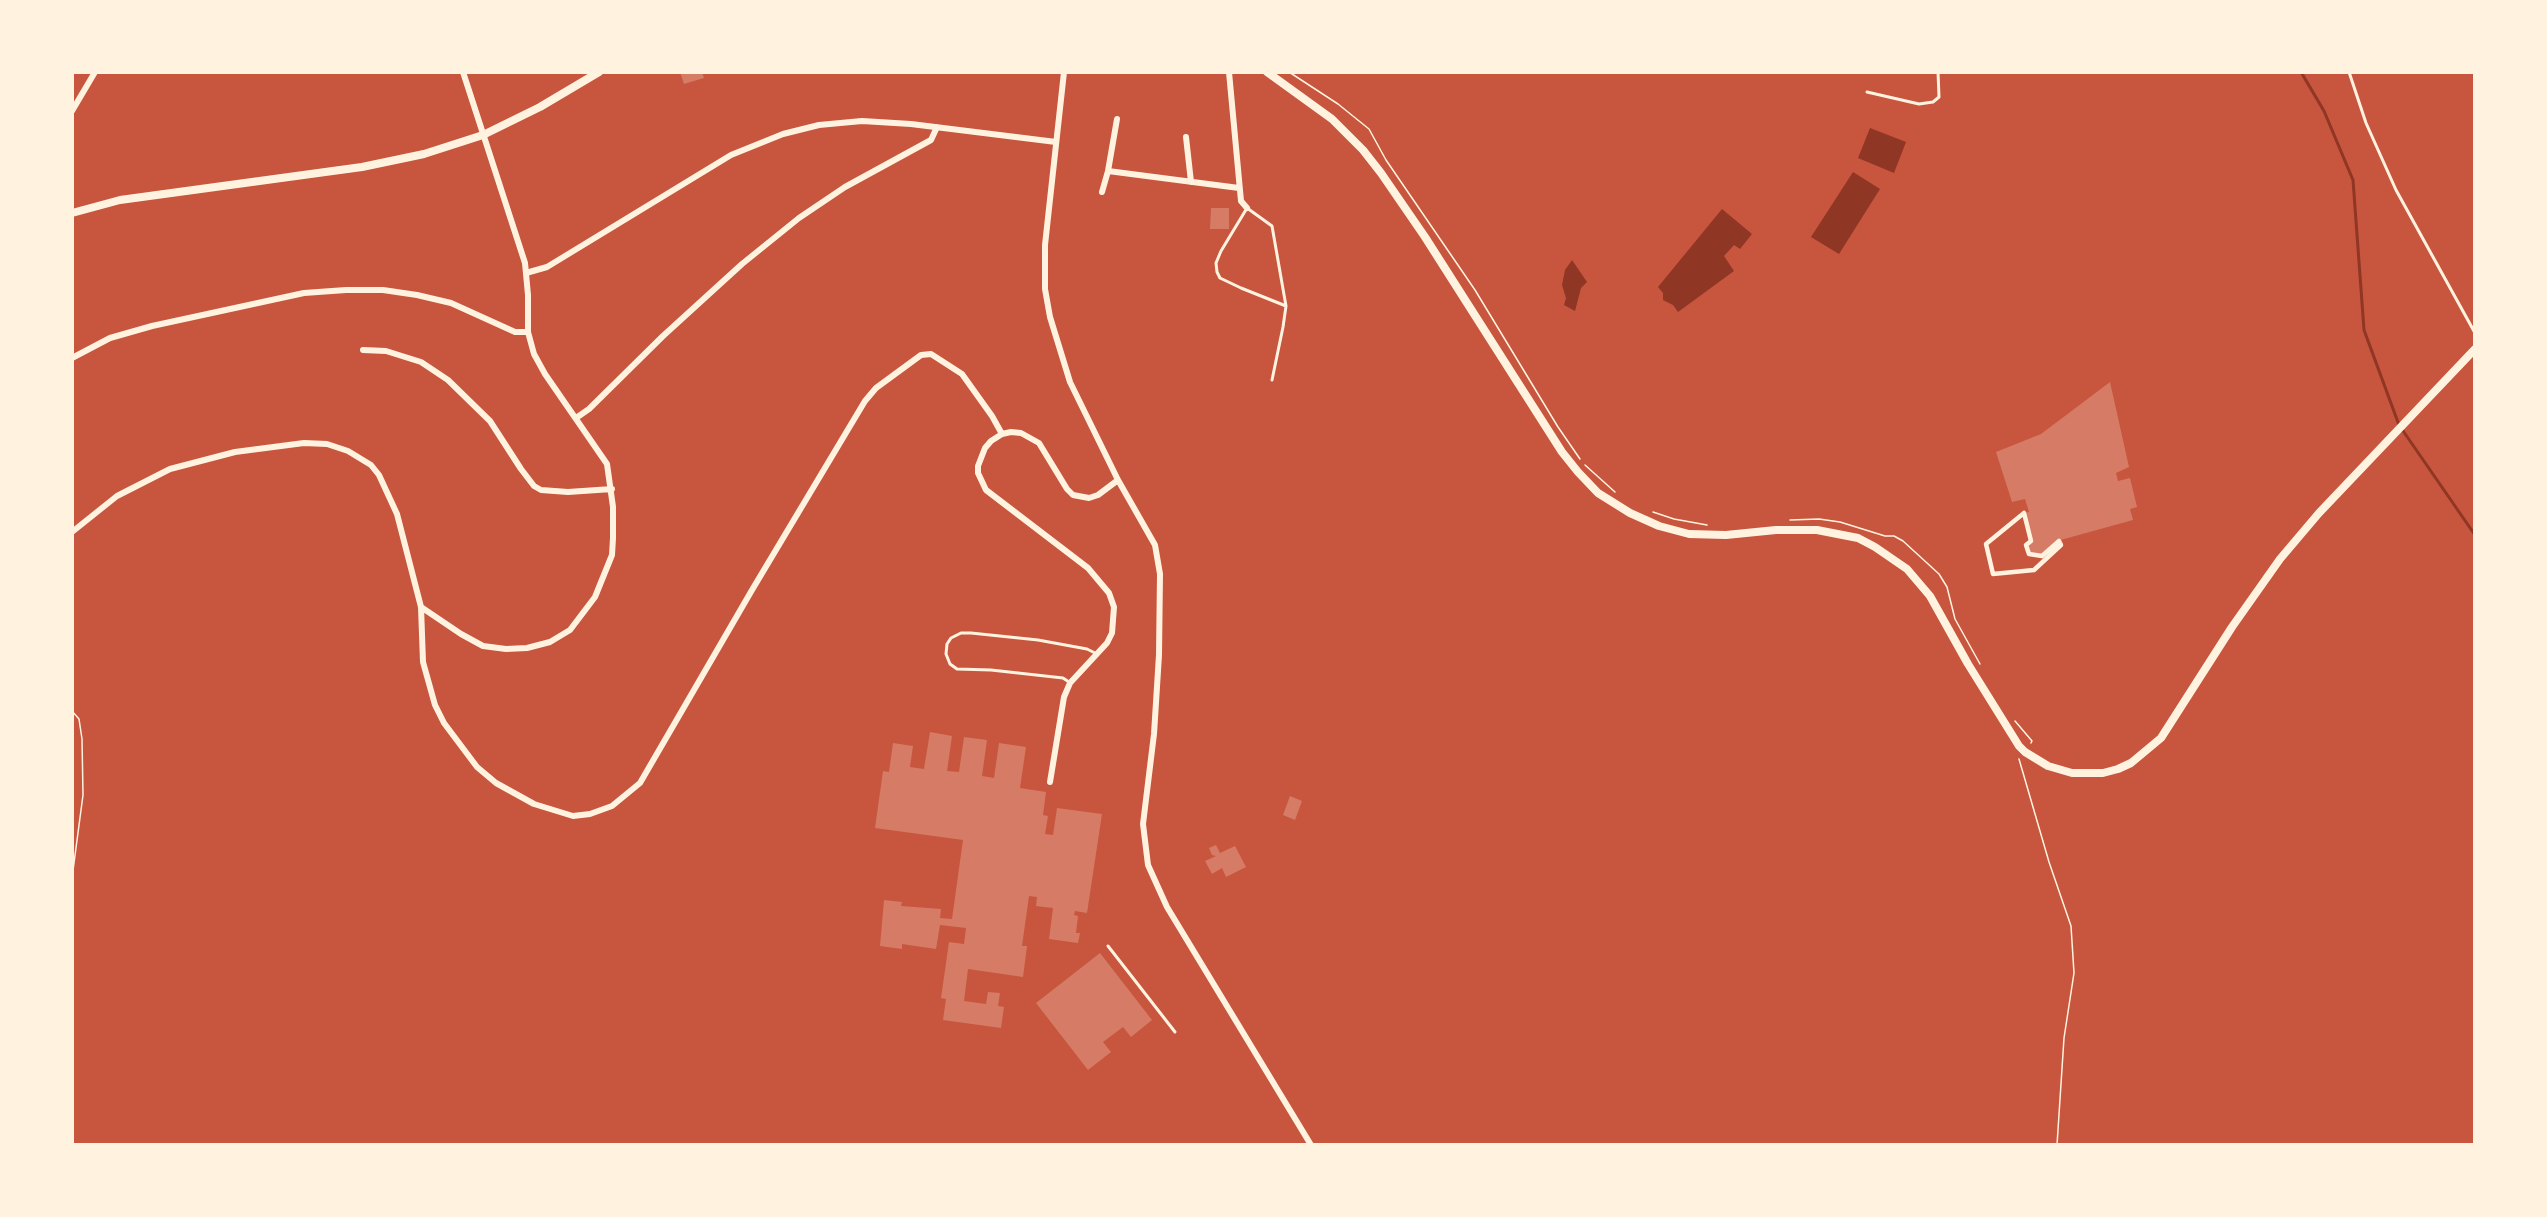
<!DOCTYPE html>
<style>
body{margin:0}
#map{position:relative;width:2547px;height:1217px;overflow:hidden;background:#c8553d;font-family:"DM Sans",sans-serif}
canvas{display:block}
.frame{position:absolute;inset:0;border:74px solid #fff3e0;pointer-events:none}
</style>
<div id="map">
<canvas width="2547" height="1217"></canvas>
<div class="frame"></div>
</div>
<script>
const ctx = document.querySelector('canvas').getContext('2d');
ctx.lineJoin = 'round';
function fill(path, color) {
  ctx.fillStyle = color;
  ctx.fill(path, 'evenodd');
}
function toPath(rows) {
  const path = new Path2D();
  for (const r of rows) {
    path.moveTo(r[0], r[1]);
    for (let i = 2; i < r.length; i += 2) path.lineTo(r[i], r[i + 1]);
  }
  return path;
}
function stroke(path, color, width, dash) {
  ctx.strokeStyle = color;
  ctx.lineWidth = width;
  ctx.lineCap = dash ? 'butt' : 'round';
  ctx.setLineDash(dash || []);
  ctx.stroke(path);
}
const water = toPath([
 [1870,128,1906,142,1894,173,1858,158],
 [1853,172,1880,189,1839,254,1811,237],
 [1722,209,1752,234,1740,249,1734,245,1724,256,1734,271,1678,312,1673,305,1663,300,1663,293,1658,287],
 [1572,260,1587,282,1581,288,1575,311,1564,305,1566,298,1562,285,1565,270]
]);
const stream = toPath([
 [2301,72,2324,111,2353,180,2364,330,2399,425,2475,535]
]);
const building = toPath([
 [680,72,702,72,704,78,684,84],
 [1211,208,1229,208,1229,229,1210,229],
 [2110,382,2129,467,2116,473,2118,481,2130,478,2137,507,2130,509,2133,520,2057,541,2042,556,2029,554,2026,545,2031,541,2024,513,2029,512,2025,499,2012,502,1996,452,2041,434],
 [930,732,952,736,947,771,959,772,964,737,987,740,982,776,994,778,999,743,1026,747,1020,788,1046,792,1043,815,1048,816,1045,834,1053,835,1057,808,1102,814,1087,913,1075,911,1074,915,1078,916,1076,933,1080,933,1078,943,1049,939,1053,908,1036,906,1037,897,1029,896,1022,946,1027,946,1023,977,968,969,964,1001,986,1004,988,992,1000,993,998,1006,1004,1007,1001,1028,943,1020,946,999,941,998,949,942,964,944,966,928,940,925,936,949,902,944,902,949,880,946,884,900,902,902,901,906,941,909,940,918,952,919,963,840,875,828,883,771,889,772,893,743,913,746,910,767,924,769],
 [1290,796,1302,801,1295,820,1283,815],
 [1216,845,1220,853,1235,846,1246,867,1226,877,1222,868,1212,874,1205,861,1216,856,1212,855,1209,848],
 [1100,953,1152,1020,1131,1037,1123,1027,1103,1042,1111,1052,1088,1070,1036,1003]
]);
const path = toPath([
 [1289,72,1338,104,1369,129,1386,160,1475,290,1558,427,1580,459],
 [1585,465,1615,492],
 [1653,512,1674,519,1707,525],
 [1790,520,1819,519,1840,522,1885,536,1894,536,1903,541,1939,574,1947,587,1955,619,1980,664],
 [72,711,79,719,82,739,83,795,72,878],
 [2015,721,2032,741,2031,743],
 [2019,759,2049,862,2071,926,2074,973,2064,1038,2057,1145]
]);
const service = toPath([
 [2349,72,2366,123,2396,190,2475,333],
 [1867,92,1919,104,1933,102,1939,97,1938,72],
 [1272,380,1283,327,1286,306,1283,289,1272,226,1247,208,1221,251,1216,263,1217,272,1220,278,1241,288,1286,306],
 [1069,682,1063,678,991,670,957,669,950,664,946,654,947,644,951,638,961,633,971,633,1038,640,1087,649,1097,654],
 [1108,946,1175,1032]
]);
const pedestrian = toPath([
 [2024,513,2031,541,2026,545,2029,554,2042,556,2059,541,2061,545,2034,570,1993,574,1986,544,2024,513]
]);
const minor = toPath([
 [1064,72,1045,245,1045,289,1050,317,1070,382,1118,480,1155,545,1160,574,1159,655,1154,734,1143,824,1148,865,1167,907,1311,1145],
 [1229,72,1241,201,1247,208],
 [72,111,95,72],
 [1186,137,1191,182],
 [1108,171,1239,188],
 [1102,192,1108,171,1117,119],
 [526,273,547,267,731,155,783,134,819,125,862,121,911,124,1056,142],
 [363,350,386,351,421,362,448,380,490,421,521,469,534,486,541,490,568,492,612,489],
 [72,358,110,338,152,326,304,293,346,290,383,290,417,295,451,303,515,332,528,332],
 [576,418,589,409,663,336,742,264,799,218,845,187,931,140,937,127],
 [72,532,117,496,170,469,235,452,304,443,327,444,348,451,371,465,379,475,397,514,421,607,423,662,435,705,444,723,477,767,496,783,534,804,573,816,590,814,612,806,640,783,752,590,865,401,876,388,921,355,931,354,962,374,992,416,1002,434],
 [421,607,461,634,483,646,506,649,527,648,550,642,570,630,595,597,612,555,613,538,613,507,607,464,545,374,534,354,528,332,528,295,525,263,463,72],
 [1050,782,1064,697,1070,683,1107,643,1112,633,1114,607,1109,593,1088,568,986,490,978,473,978,466,985,448,991,441,1002,434,1011,432,1021,433,1039,443,1067,489,1073,495,1089,498,1098,495,1118,480]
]);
const tertiary = toPath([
 [1267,72,1332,119,1363,150,1381,173,1425,237,1562,452,1578,472,1598,493,1630,513,1659,526,1689,534,1726,535,1776,530,1817,530,1858,538,1875,547,1907,569,1930,596,1968,664,2019,746,2025,752,2048,766,2072,773,2103,773,2118,769,2131,763,2161,738,2232,627,2280,559,2319,513,2475,349],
 [72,213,120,200,362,167,424,154,483,135,540,107,599,72]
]);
fill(water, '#8f3625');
stroke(stream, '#8f3625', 3);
fill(building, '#d67c66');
stroke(path, '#fff3e0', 1.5);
stroke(service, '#fff3e0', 3);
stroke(pedestrian, '#fff3e0', 4.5);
stroke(minor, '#fff3e0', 6);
stroke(tertiary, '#fff3e0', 8);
</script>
